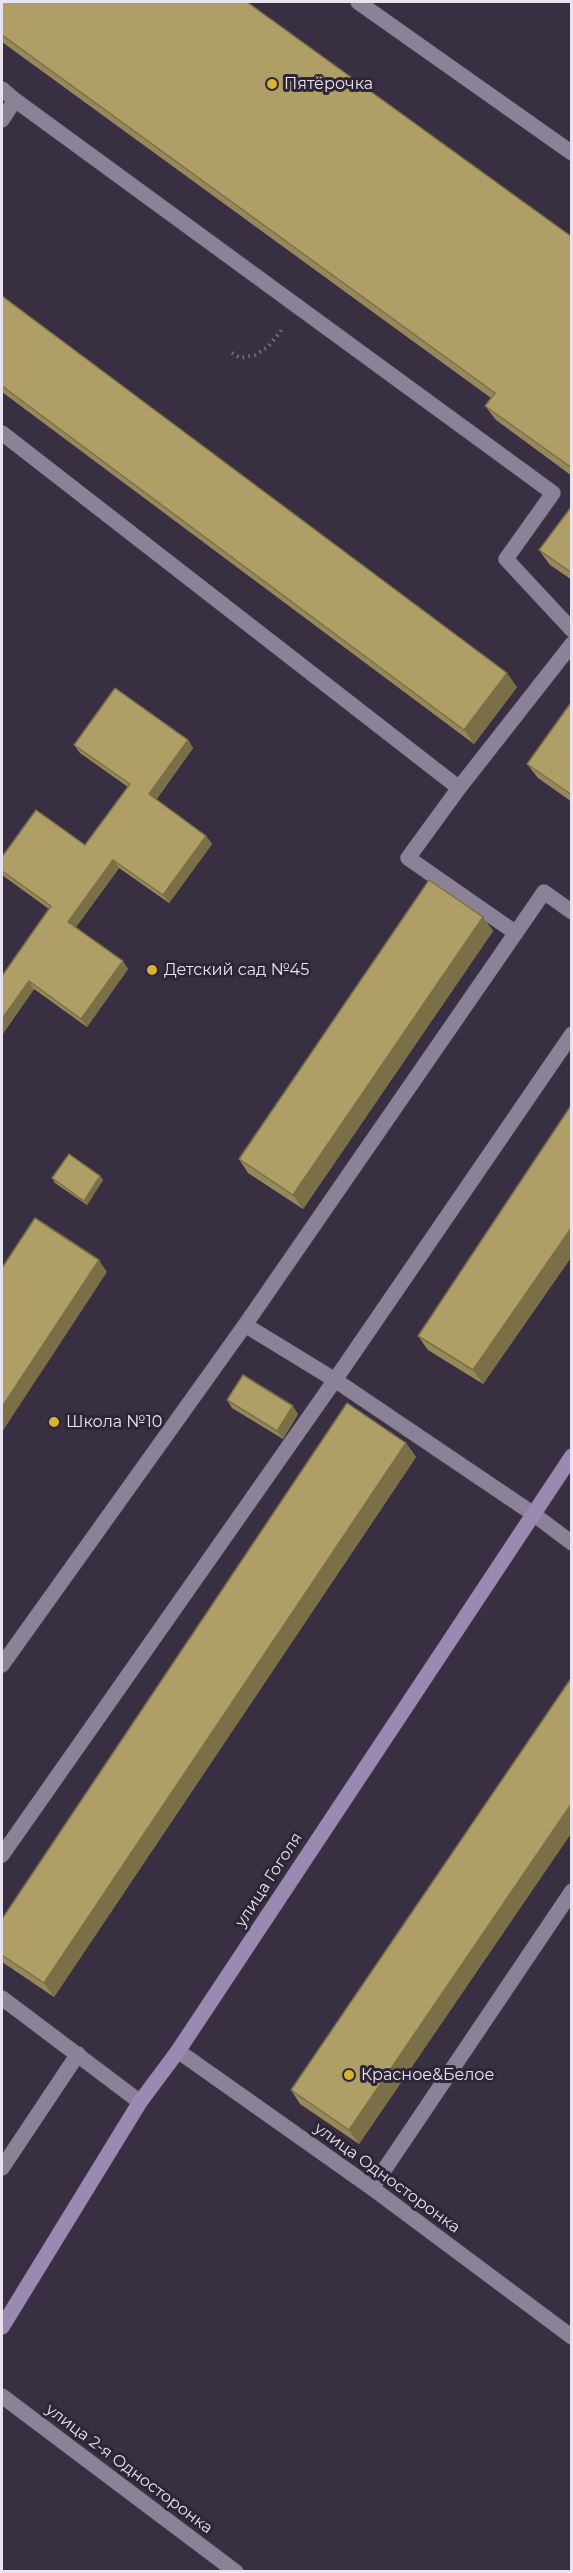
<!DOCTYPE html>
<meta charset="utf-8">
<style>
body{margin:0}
#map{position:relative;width:573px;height:2573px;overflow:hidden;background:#383042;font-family:Montserrat,sans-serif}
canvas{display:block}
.frame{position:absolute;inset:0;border:3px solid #e8e3ef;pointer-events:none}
</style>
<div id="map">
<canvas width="573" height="2573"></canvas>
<div class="frame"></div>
</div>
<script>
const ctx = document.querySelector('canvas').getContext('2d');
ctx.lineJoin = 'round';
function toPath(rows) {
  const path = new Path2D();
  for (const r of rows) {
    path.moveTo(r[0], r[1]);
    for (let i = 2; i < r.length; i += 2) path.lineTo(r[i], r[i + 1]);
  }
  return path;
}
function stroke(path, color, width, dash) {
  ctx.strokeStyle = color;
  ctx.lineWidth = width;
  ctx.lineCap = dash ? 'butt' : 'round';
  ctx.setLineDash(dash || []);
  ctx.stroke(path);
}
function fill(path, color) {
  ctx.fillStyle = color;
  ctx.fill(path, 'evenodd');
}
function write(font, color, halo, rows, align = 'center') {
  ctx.font = font + ' Montserrat,sans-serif';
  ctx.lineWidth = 6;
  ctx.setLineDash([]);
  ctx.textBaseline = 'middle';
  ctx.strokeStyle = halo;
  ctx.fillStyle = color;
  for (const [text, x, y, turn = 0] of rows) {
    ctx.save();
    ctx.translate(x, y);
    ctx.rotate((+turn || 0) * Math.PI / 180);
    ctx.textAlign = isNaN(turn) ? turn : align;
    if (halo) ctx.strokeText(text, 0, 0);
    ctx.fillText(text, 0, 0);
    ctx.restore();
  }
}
const path = toPath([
 [232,353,240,358,255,355,268,347,283,328]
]);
const lane = toPath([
 [358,2,572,153],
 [2,89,15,100,2,120],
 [15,100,553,493,506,559,572,630],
 [2,433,459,788,572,644],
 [459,788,408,858,516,933],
 [245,1325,335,1380,572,1034],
 [2,1665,245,1325,544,892,572,912],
 [2,1855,335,1380,532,1513,572,1543],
 [2,1998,140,2102],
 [2,2168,78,2054],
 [372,2188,572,1891]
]);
const street = toPath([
 [178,2051,372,2188,572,2337],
 [2,2396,236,2572]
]);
const secondary = toPath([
 [2,2327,140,2102,178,2051,572,1456]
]);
const wall = toPath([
 [2,2,572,237,572,476,496,420,485,406,491,398,2,42],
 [2,296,517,687,474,744,2,392],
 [572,506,572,580,550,565,539,550],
 [572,705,572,802,538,778,527,764],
 [188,740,193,748,156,800,206,836,212,844,169,903,119,868,76,927,128,969,87,1027,34,989,2,1035,2,976,49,909,2,875,2,857,85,845,128,787,80,753,74,745],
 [483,917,493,931,303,1209,248,1173,239,1159],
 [572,1104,572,1256,483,1384,428,1350,418,1336],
 [100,1176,103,1180,87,1205,55,1183,52,1178],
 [227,1400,298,1414,283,1439,232,1408],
 [406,1443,416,1457,54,1997,2,1962,2,1919],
 [572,1677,572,1832,359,2144,300,2104,291,2090]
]);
const shadedWall = toPath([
 [507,673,517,687,474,744,464,730],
 [188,740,193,748,154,802,149,794],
 [206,836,212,844,169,903,163,895],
 [113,860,119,868,74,930,68,922],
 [483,917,493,931,303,1209,293,1195],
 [123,961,128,969,87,1027,81,1019],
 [29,981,34,989,2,1035,2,1019],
 [100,1176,103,1180,87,1205,84,1201],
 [572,1227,572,1256,483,1384,473,1370],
 [99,1260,107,1272,2,1432,2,1407],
 [293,1406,298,1414,283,1439,277,1431],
 [406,1443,416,1457,54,1997,44,1983],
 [572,1803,572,1832,359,2144,349,2130]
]);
const building = toPath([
 [2,2,247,2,572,237,572,468,485,406,495,393,2,35,2,2],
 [2,296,507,673,464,730,2,386,2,296],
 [572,506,572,573,539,550,572,506],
 [115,688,188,740,149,794,206,836,163,895,113,860,68,922,123,961,81,1019,29,981,2,1019,2,976,51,906,2,871,2,857,36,810,85,845,130,784,74,745,115,688],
 [570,704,572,705,572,795,527,764,570,704],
 [429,880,483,917,293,1195,239,1159,429,880],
 [572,1104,572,1227,473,1370,418,1336,572,1104],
 [69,1154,100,1176,84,1201,52,1178,69,1154],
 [35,1218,99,1260,2,1407,2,1268,35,1218],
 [243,1375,293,1406,277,1431,227,1400,243,1375],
 [347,1403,406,1443,44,1983,2,1955,2,1919,347,1403],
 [572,1677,572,1803,349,2130,291,2090,572,1677]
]);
const markers = [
 [272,84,6,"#d7b434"],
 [152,970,6,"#d7b434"],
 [54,1422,6,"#d7b434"],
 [349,2075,6,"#d7b434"]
];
const poiNames = [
 ["Пятёрочка",284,84],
 ["Детский сад №45",164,970],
 ["Школа №10",66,1422],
 ["Красное&Белое",361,2075]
];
const streetNames = [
 ["улица Гоголя",269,1880,-57],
 ["улица Односторонка",387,2178,36],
 ["улица 2-я Односторонка",129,2469,37]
];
stroke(lane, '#534d5c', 16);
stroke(street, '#534d5c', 16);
stroke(secondary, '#534d5c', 16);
stroke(path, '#787181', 4, [1.5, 4.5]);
stroke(lane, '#8b8297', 15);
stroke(street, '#8b8297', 15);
stroke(secondary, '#9b89b2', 15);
fill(wall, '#968858');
fill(shadedWall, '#7a6f47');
fill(building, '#af9e66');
stroke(building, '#7a6f47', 1.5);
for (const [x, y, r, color] of markers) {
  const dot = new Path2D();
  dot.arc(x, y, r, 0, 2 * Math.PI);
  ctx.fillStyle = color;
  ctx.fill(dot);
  stroke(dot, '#2e2637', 2);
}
write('16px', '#e8e3ef', '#2e2637', poiNames, 'left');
write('16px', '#e8e3ef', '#2e2637', streetNames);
</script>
